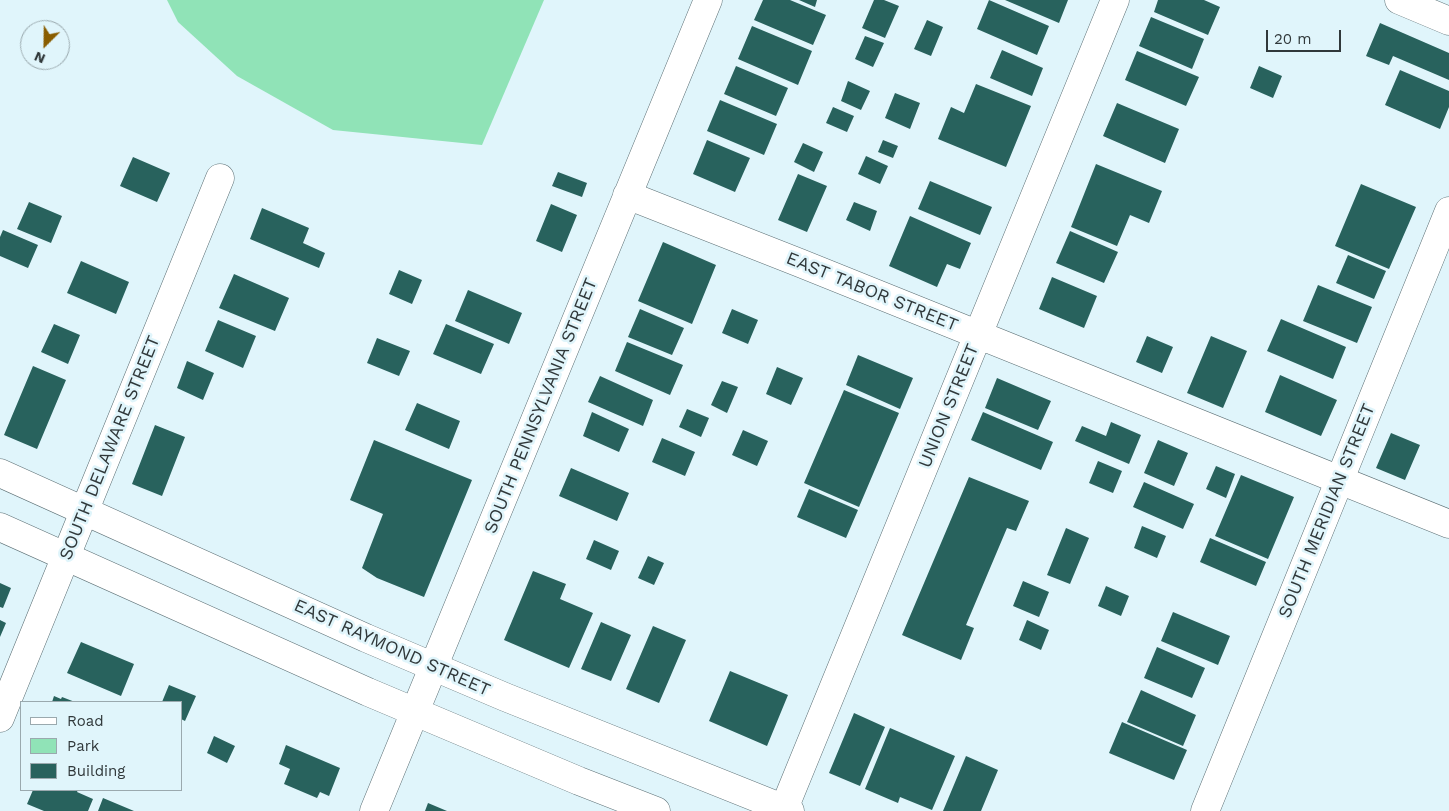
<!DOCTYPE html>
<style>
body{margin:0}
#map{position:relative;width:1449px;height:811px;overflow:hidden;background:#e0f5fb;font-family:"Work Sans",sans-serif}
canvas{display:block}
.legend{position:absolute;left:20px;top:701px;width:162px;height:90px;box-sizing:border-box;background:#e0f5fb;border:1px solid #9aa9ae;margin:0;padding:6px 9px;list-style:none;font-size:15px;color:#30383a}
.legend li{display:flex;align-items:center;gap:10px;height:25px}
.legend b{width:25px;border:1px solid #9aa9ae}
.north{position:absolute;left:20px;top:20px;width:50px;height:50px;box-sizing:border-box;background:#e0f5fb;border:1px solid #9aa9ae;border-radius:50%;rotate:203deg;font-size:14px;font-weight:700;line-height:20px;text-align:center;color:#30383a}
.north::after{content:'';display:block;margin:auto;width:18px;height:22px;background:#895d00;clip-path:polygon(50% 0,100% 100%,50% 72%,0 100%)}
.scale{position:absolute;left:1266px;top:30px;width:75px;height:22px;box-sizing:border-box;border:2px solid #30383a;border-top:0;padding-left:6px;font-size:15px;line-height:18px;white-space:nowrap;color:#30383a;-webkit-text-stroke:4px #e0f5fb;paint-order:stroke}
</style>
<div id="map">
<canvas width="1449" height="811"></canvas>
<ul class="legend">
<li><b style="height:6px;background:#fff"></b>Road</li>
<li><b style="height:14px;background:#90e3b7"></b>Park</li>
<li><b style="height:14px;background:#28625d"></b>Building</li>
</ul>
<div class="north">N</div>
<div class="scale">20 m</div>
</div>
<script>
const ctx = document.querySelector('canvas').getContext('2d');
ctx.lineJoin = 'round';
function fill(path, color) {
  ctx.fillStyle = color;
  ctx.fill(path, 'evenodd');
}
function toPath(rows) {
  const path = new Path2D();
  for (const r of rows) {
    path.moveTo(r[0], r[1]);
    for (let i = 2; i < r.length; i += 2) path.lineTo(r[i], r[i + 1]);
  }
  return path;
}
function stroke(path, color, width, dash) {
  ctx.strokeStyle = color;
  ctx.lineWidth = width;
  ctx.lineCap = dash ? 'butt' : 'round';
  ctx.setLineDash(dash || []);
  ctx.stroke(path);
}
function write(font, color, halo, rows, align = 'center') {
  ctx.font = font + ' "Work Sans",sans-serif';
  ctx.lineWidth = 5;
  ctx.setLineDash([]);
  ctx.textBaseline = 'middle';
  ctx.strokeStyle = halo;
  ctx.fillStyle = color;
  for (const [text, x, y, turn = 0] of rows) {
    ctx.save();
    ctx.translate(x, y);
    ctx.rotate((+turn || 0) * Math.PI / 180);
    ctx.textAlign = isNaN(turn) ? turn : align;
    if (halo) ctx.strokeText(text, 0, 0);
    ctx.fillText(text, 0, 0);
    ctx.restore();
  }
}
const green = toPath([
 [167,0,544,0,482,145,333,130,237,76,178,22]
]);
const building = toPath([
 [763,0,790,0,826,15,813,45,754,20],
 [799,0,817,0,815,7],
 [874,0,884,0,899,6,885,38,862,28],
 [989,0,1049,26,1037,55,977,29],
 [1005,0,1068,0,1059,23],
 [1158,0,1204,0,1220,7,1208,35,1154,12],
 [1151,17,1204,39,1192,69,1139,46],
 [927,20,943,27,931,56,914,49],
 [1380,23,1449,53,1449,80,1393,56,1389,65,1366,56],
 [752,26,812,51,798,85,738,59],
 [865,36,884,43,873,67,855,59],
 [1002,50,1043,68,1032,96,990,78],
 [1137,51,1199,77,1186,106,1125,80],
 [736,66,788,88,776,116,724,94],
 [1259,66,1282,76,1273,98,1250,88],
 [1400,70,1449,91,1449,107,1440,129,1385,105],
 [848,81,870,91,861,110,841,101],
 [976,84,1031,106,1006,167,938,139,951,107,964,113],
 [895,93,920,103,910,129,885,118],
 [720,100,777,124,764,155,707,131],
 [1117,103,1179,129,1165,163,1103,136],
 [833,107,854,116,847,132,826,123],
 [707,140,750,158,735,192,693,174],
 [883,140,898,146,893,158,878,152],
 [803,143,823,152,814,172,794,162],
 [866,156,888,166,880,184,858,174],
 [133,157,170,173,157,202,120,186],
 [1096,164,1162,191,1149,223,1130,215,1117,246,1071,227],
 [558,172,587,183,582,197,552,186],
 [798,174,827,186,807,232,778,220],
 [930,181,992,207,980,235,918,209],
 [1361,184,1416,207,1389,269,1335,246],
 [29,202,62,216,51,243,17,229],
 [854,202,877,211,870,231,846,220],
 [551,204,577,215,562,252,536,241],
 [262,208,309,228,303,243,325,253,319,268,250,239],
 [910,216,971,243,960,269,947,264,937,287,889,266],
 [3,230,38,245,28,268,0,256,0,237],
 [1070,231,1118,252,1104,283,1056,263],
 [663,242,716,265,692,324,638,301],
 [1348,255,1386,271,1374,299,1336,283],
 [81,261,129,282,116,314,67,293],
 [399,270,422,280,412,304,389,294],
 [234,274,289,298,275,331,219,308],
 [1052,277,1097,296,1084,328,1039,309],
 [1318,285,1372,307,1357,343,1303,321],
 [468,290,522,313,509,344,455,321],
 [640,309,684,328,672,355,628,337],
 [732,309,758,320,748,344,722,333],
 [1281,319,1346,347,1333,379,1267,351],
 [218,320,256,336,243,368,205,351],
 [54,324,80,335,68,364,41,352],
 [446,324,494,344,481,374,433,354],
 [1147,336,1173,347,1162,373,1136,362],
 [1211,336,1247,351,1223,408,1187,393],
 [377,338,410,351,399,376,367,363],
 [627,342,683,365,670,395,615,371],
 [858,355,913,378,900,409,846,385],
 [187,361,214,373,203,400,177,388],
 [33,366,66,380,37,449,4,435],
 [777,367,803,378,791,405,766,394],
 [1280,375,1337,400,1321,436,1265,412],
 [600,376,653,400,643,426,588,402],
 [997,378,1051,401,1038,430,985,408],
 [722,381,738,387,727,413,711,405],
 [844,390,899,413,859,507,804,483],
 [417,403,460,421,449,449,405,430],
 [687,409,709,418,701,437,679,427],
 [592,412,629,429,619,452,583,436],
 [983,412,1053,442,1041,470,971,440],
 [1111,422,1141,435,1129,464,1075,441,1082,426,1106,436],
 [155,425,185,437,162,496,132,484],
 [743,430,768,441,757,466,732,455],
 [1391,433,1420,445,1405,480,1376,468],
 [662,438,695,452,685,476,652,462],
 [374,440,472,480,424,597,377,578,362,568,383,514,350,500],
 [1158,440,1188,453,1174,486,1144,473],
 [1098,461,1122,471,1113,493,1089,483],
 [1216,466,1235,474,1226,498,1206,489],
 [571,468,629,493,617,521,559,496],
 [1241,475,1294,497,1268,559,1215,536],
 [969,477,1029,501,1016,531,1007,528,966,625,974,628,961,660,902,635],
 [1144,482,1194,504,1183,529,1133,507],
 [809,489,858,510,846,538,797,517],
 [1142,526,1166,536,1157,558,1134,548],
 [1066,528,1089,538,1070,584,1047,575],
 [1210,538,1266,562,1256,586,1200,562],
 [594,540,619,551,611,570,586,559],
 [648,556,664,563,654,585,638,578],
 [533,571,566,584,560,599,593,613,569,668,504,640],
 [1023,581,1049,592,1039,617,1013,606],
 [0,583,11,588,3,608,0,607],
 [1106,586,1129,596,1121,616,1098,606],
 [1173,612,1230,636,1218,665,1161,641],
 [0,620,6,623,0,637],
 [1027,620,1049,630,1041,650,1019,640],
 [601,622,631,635,611,681,581,669],
 [653,626,686,640,659,703,626,689],
 [81,642,134,664,121,696,67,673],
 [1157,647,1205,668,1192,698,1144,678],
 [730,671,788,695,767,746,709,721],
 [169,685,196,696,185,721,181,719,181,702,162,702],
 [1141,690,1196,715,1183,746,1127,722],
 [54,696,61,699,62,697,75,702,52,702],
 [854,713,885,727,860,786,829,773],
 [1122,722,1187,750,1174,780,1109,753],
 [890,728,955,756,932,810,900,797,898,803,865,789],
 [214,736,235,746,227,763,207,753],
 [286,745,340,768,329,796,320,792,317,798,284,784,290,769,279,764],
 [966,756,998,770,981,811,943,811],
 [33,790,78,790,77,792,93,799,88,811,44,811,27,804],
 [103,798,134,811,98,811],
 [428,803,447,811,425,811]
]);
const minor = toPath([
 [1399,0,1449,21],
 [627,195,800,263,1449,524],
 [0,718,220,178],
 [374,811,708,0],
 [783,811,1115,0]
]);
const secondary = toPath([
 [1205,811,1449,211]
]);
const primary = toPath([
 [0,473,366,638,505,697,790,811],
 [0,527,368,692,579,781,656,811]
]);
const streetNames = [
 ["EAST TABOR STREET",872,292,22],
 ["SOUTH PENNSYLVANIA STREET",541,406,-68],
 ["UNION STREET",949,406,-68],
 ["SOUTH DELAWARE STREET",110,448,-68],
 ["SOUTH MERIDIAN STREET",1327,511,-68],
 ["EAST RAYMOND STREET",392,648,24]
];
fill(green, '#90e3b7');
fill(building, '#28625d');
stroke(minor, '#5e7176', 29);
stroke(secondary, '#5e7176', 29);
stroke(primary, '#5e7176', 29);
stroke(minor, '#fff', 28);
stroke(secondary, '#fff', 28);
stroke(primary, '#fff', 28);
write('18px', '#30383a', '#e0f5fb', streetNames);
</script>
